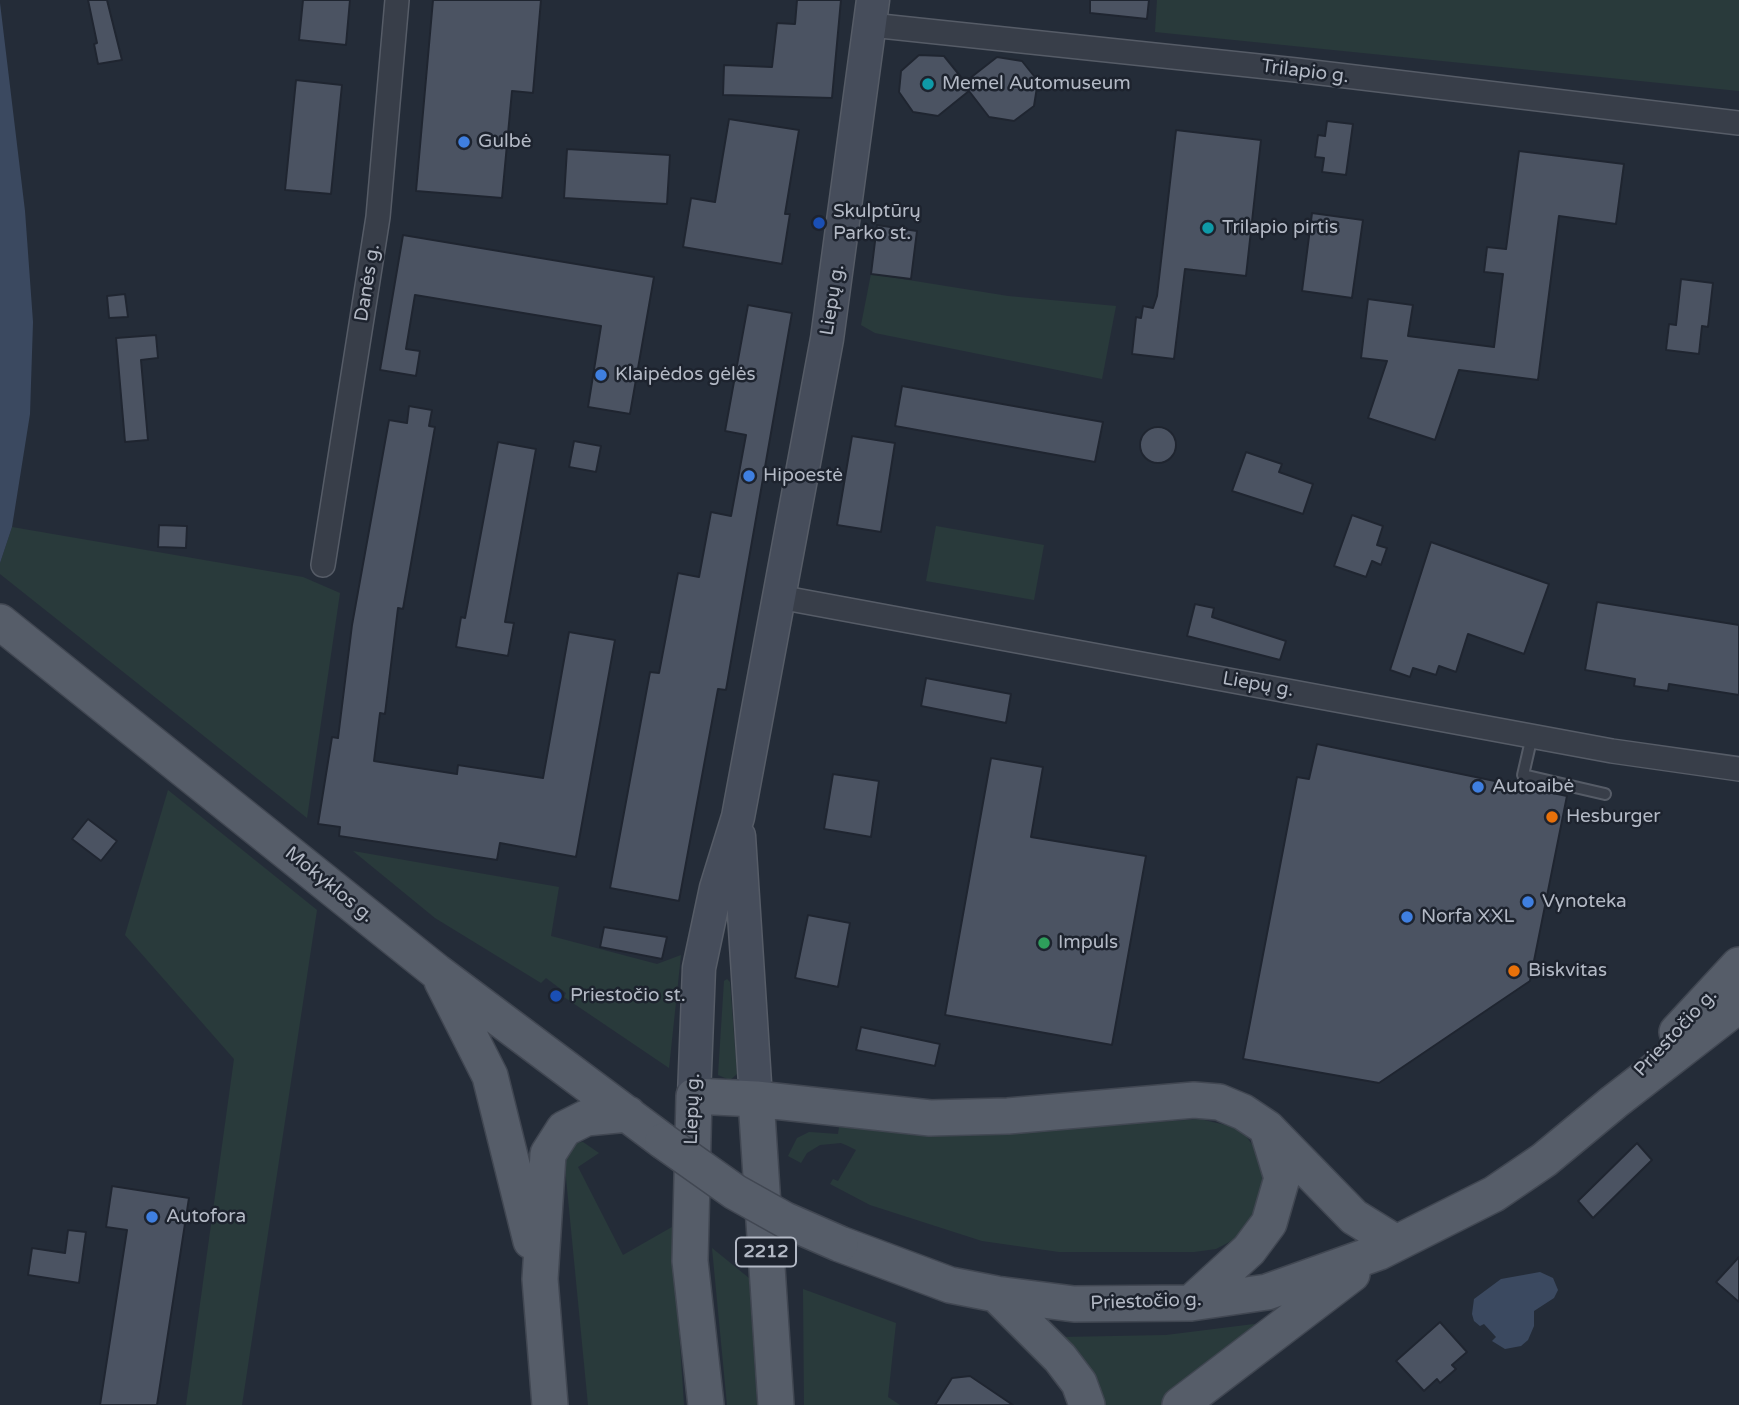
<!DOCTYPE html>
<meta charset="utf-8">
<style>
body{margin:0}
canvas{display:block;background:#242c38}
</style>
<canvas width="1739" height="1405"></canvas>
<script>
const ctx = document.querySelector('canvas').getContext('2d');
ctx.lineJoin = 'round';
function fill(path, color) {
  ctx.fillStyle = color;
  ctx.fill(path, 'evenodd');
}
function toPath(rows) {
  const path = new Path2D();
  for (const r of rows) {
    if (r.length === 3) {
      path.moveTo(r[0] + r[2], r[1]);
      path.arc(r[0], r[1], r[2], 0, 2 * Math.PI);
      continue;
    }
    path.moveTo(r[0], r[1]);
    for (let i = 2; i < r.length; i += 2) path.lineTo(r[i], r[i + 1]);
  }
  return path;
}
function stroke(path, color, width, dash) {
  ctx.strokeStyle = color;
  ctx.lineWidth = width;
  ctx.lineCap = dash ? 'butt' : 'round';
  ctx.setLineDash(dash || []);
  ctx.stroke(path);
}
function write(font, color, halo, rows, align = 'center') {
  ctx.font = font + ' "Varela Round",sans-serif';
  ctx.lineWidth = 5;
  ctx.setLineDash([]);
  ctx.textBaseline = 'middle';
  ctx.strokeStyle = halo;
  ctx.fillStyle = color;
  for (const [text, x, y, turn = 0] of rows) {
    ctx.save();
    ctx.translate(x, y);
    ctx.rotate((+turn || 0) * Math.PI / 180);
    ctx.textAlign = isNaN(turn) ? turn : align;
    if (halo) ctx.strokeText(text, 0, 0);
    ctx.fillText(text, 0, 0);
    ctx.restore();
  }
}
const green = toPath([
 [1157,0,1739,0,1739,91,1155,32],
 [871,274,1008,296,1116,306,1102,379,875,333,861,325],
 [936,526,1044,545,1034,600,926,581],
 [12,527,303,577,340,593,307,818,0,574,0,563],
 [168,790,317,910,242,1405,186,1405,234,1059,125,935],
 [353,851,559,887,551,936,657,964,681,955,669,1068,564,997,566,993,546,978,541,983,435,918],
 [727,979,730,982,737,1074,730,1080,718,1075,724,981],
 [1200,1119,1234,1127,1246,1136,1259,1154,1267,1185,1253,1218,1237,1238,1216,1249,1194,1252,1059,1252,982,1241,870,1205,830,1184,833,1179,838,1181,856,1150,848,1146,841,1143,820,1145,807,1153,801,1163,788,1156,797,1138,809,1132,838,1134,839,1127,960,1136],
 [583,1142,599,1153,578,1167,623,1255,672,1227,684,1405,588,1405,564,1157,571,1143],
 [712,1248,749,1278,757,1405,727,1405],
 [803,1289,896,1323,888,1397,900,1405,804,1405],
 [1270,1322,1161,1405,1104,1405,1101,1395,1063,1337,1166,1335]
]);
const water = toPath([
 [0,3,25,211,33,322,30,414,12,527,0,563],
 [1540,1272,1553,1278,1558,1290,1554,1298,1534,1311,1534,1326,1528,1340,1521,1346,1505,1349,1492,1341,1496,1337,1484,1324,1480,1326,1474,1321,1472,1314,1474,1299,1501,1279]
]);
const building = toPath([
 [88,0,107,0,122,60,98,64,94,44,97,43,88,0],
 [303,0,350,0,346,45,299,40,303,0],
 [433,0,541,0,533,93,512,91,502,198,416,191,433,0],
 [797,0,841,0,832,98,723,95,724,65,772,67,777,23,795,24,797,0],
 [1090,0,1149,0,1147,19,1090,13,1090,0],
 [919,55,944,56,965,82,997,57,1022,61,1038,81,1034,106,1014,121,989,117,969,91,938,116,913,112,899,92,901,71,919,55],
 [296,80,342,85,331,194,285,190,296,80],
 [729,119,799,130,785,214,790,214,782,264,683,247,691,198,715,202,729,119],
 [1327,121,1353,124,1346,175,1322,172,1324,158,1315,157,1318,135,1325,136,1327,121],
 [1176,130,1261,140,1246,276,1185,269,1174,359,1132,354,1136,317,1141,318,1143,306,1153,308,1157,296,1176,130],
 [567,149,670,155,667,204,564,198,567,149],
 [1519,151,1624,164,1616,224,1559,216,1538,380,1459,370,1435,440,1368,418,1387,361,1361,358,1368,299,1413,305,1408,336,1494,347,1503,274,1484,272,1487,247,1506,249,1519,151],
 [1312,213,1363,220,1352,298,1302,291,1312,213],
 [877,225,917,231,911,279,871,274,877,225],
 [403,235,654,277,630,414,588,407,601,326,415,295,406,349,420,351,416,376,380,370,403,235],
 [1681,279,1713,283,1708,327,1702,326,1699,354,1666,350,1669,324,1676,325,1681,279],
 [125,294,128,317,109,318,107,296,125,294],
 [748,305,792,313,726,690,718,689,679,901,610,888,650,672,659,673,678,573,699,577,711,512,731,516,746,435,725,431,748,305],
 [156,335,158,358,141,360,148,440,125,442,116,338,156,335],
 [902,386,1103,422,1095,462,895,426,902,386],
 [409,406,432,410,429,426,435,427,403,609,398,608,385,714,380,713,374,761,457,774,458,765,543,778,569,632,615,640,576,857,500,843,497,860,339,836,340,827,318,824,332,737,338,738,352,625,389,420,407,423,409,406],
 [1158,445,18],
 [852,436,895,443,881,532,837,525,852,436],
 [574,441,601,446,596,472,569,467,574,441],
 [498,442,536,449,505,622,514,623,508,656,456,647,461,617,465,618,498,442],
 [1246,452,1282,464,1279,472,1313,484,1303,514,1232,491,1246,452],
 [1352,515,1383,526,1377,545,1387,548,1381,565,1372,561,1366,577,1334,566,1352,515],
 [159,525,187,526,186,548,158,547,159,525],
 [1431,542,1549,584,1524,654,1468,634,1456,672,1439,666,1436,675,1413,668,1410,677,1390,670,1431,542],
 [1597,602,1739,625,1739,695,1669,684,1668,691,1634,686,1635,679,1585,670,1597,602],
 [1195,604,1214,608,1212,617,1286,641,1280,660,1187,636,1195,604],
 [926,678,1011,694,1006,723,921,706,926,678],
 [1317,744,1567,796,1530,981,1379,1083,1243,1059,1297,777,1309,779,1317,744],
 [991,758,1043,767,1031,837,1146,856,1112,1045,945,1015,991,758],
 [833,774,879,781,871,837,824,829,833,774],
 [88,819,117,841,101,861,72,839,88,819],
 [808,915,850,923,838,987,795,978,808,915],
 [604,927,667,937,662,959,600,947,604,927],
 [861,1027,940,1044,935,1066,856,1050,861,1027],
 [1637,1143,1652,1160,1593,1218,1578,1201,1637,1143],
 [112,1186,189,1198,157,1405,100,1405,127,1230,106,1227,112,1186],
 [68,1230,86,1232,79,1283,28,1275,32,1248,65,1253,68,1230],
 [1739,1257,1739,1302,1716,1282,1739,1257],
 [1440,1322,1467,1352,1452,1365,1456,1369,1440,1383,1437,1379,1424,1391,1396,1361,1440,1322],
 [970,1376,1013,1405,935,1405,952,1378,970,1376]
]);
const service = toPath([
 [1532,736,1523,775,1605,794]
]);
const minor = toPath([
 [871,25,1296,70,1739,123],
 [323,565,378,217,397,0],
 [779,597,1612,751,1739,769]
]);
const secondary = toPath([
 [739,836,756,1099],
 [694,1096,699,968,716,888,738,817,827,339,873,0]
]);
const primary = toPath([
 [0,622,437,972,663,1141],
 [442,981,490,1076,531,1241],
 [1677,1032,1739,965],
 [756,1099,776,1405],
 [840,1244,950,1285,996,1294,1074,1304,1191,1303,1267,1292,1379,1252,1494,1194,1544,1160,1614,1102,1739,1005],
 [996,1294,1060,1358,1079,1383,1087,1405],
 [1191,1303,1249,1250,1269,1223,1282,1178,1268,1132],
 [550,1405,540,1279,548,1154,564,1129,586,1118,628,1114],
 [706,1405,690,1261,694,1096,756,1099,930,1118,1008,1116,1194,1100,1219,1102,1243,1112,1267,1128,1354,1217,1396,1243],
 [1180,1405,1352,1274]
]);
const primaryBridge = toPath([
 [663,1141,735,1192,785,1220,840,1244]
]);
const markers = [
 [928,84,7,"#0f9aa8"],
 [464,142,7,"#3f7fe0"],
 [819,223,7,"#1a4fb4"],
 [1208,228,7,"#0f9aa8"],
 [601,375,7,"#3f7fe0"],
 [749,476,7,"#3f7fe0"],
 [1478,787,7,"#3f7fe0"],
 [1552,817,7,"#e8710a"],
 [1528,902,7,"#3f7fe0"],
 [1407,917,7,"#3f7fe0"],
 [1044,943,7,"#2e9e5b"],
 [1514,971,7,"#e8710a"],
 [556,996,7,"#1a4fb4"],
 [152,1217,7,"#3f7fe0"]
];
const shields = [
 [766,1252,60]
];
const shieldNames = [
 ["2212",766,1252]
];
const streetNames = [
 ["Trilapio g.",1305,72,7],
 ["Danės g.",368,283,-81],
 ["Liepų g.",833,300,-81],
 ["Liepų g.",1258,685,10],
 ["Mokyklos g.",329,885,39],
 ["Priestočio g.",1676,1033,-47],
 ["Liepų g.",693,1109,-88],
 ["Priestočio g.",1146,1302,-2]
];
const poiNames = [
 ["Memel Automuseum",942,84],
 ["Gulbė",478,142],
 ["Skulptūrų",833,212],
 ["Parko st.",833,234],
 ["Trilapio pirtis",1222,228],
 ["Klaipėdos gėlės",615,375],
 ["Hipoestė",763,476],
 ["Autoaibė",1492,787],
 ["Hesburger",1566,817],
 ["Vynoteka",1542,902],
 ["Norfa XXL",1421,917],
 ["Impuls",1058,943],
 ["Biskvitas",1528,971],
 ["Priestočio st.",570,996],
 ["Autofora",166,1217]
];
fill(green, '#293a3b');
fill(water, '#3b4960');
fill(building, '#4b5362');
stroke(building, '#1f2530', 2);
stroke(service, '#565c67', 14);
stroke(minor, '#565c67', 26);
stroke(secondary, '#565c67', 35);
stroke(primary, '#414752', 38);
stroke(service, '#383e49', 10);
stroke(minor, '#383e49', 23);
stroke(secondary, '#464d5b', 32);
stroke(primary, '#565d69', 35);
stroke(primaryBridge, '#414752', 38, []);
stroke(primaryBridge, '#565d69', 35);
for (const [x, y, r, color] of markers) {
  const dot = new Path2D();
  dot.arc(x, y, r, 0, 2 * Math.PI);
  ctx.fillStyle = color;
  ctx.fill(dot);
  stroke(dot, '#1d232e', 2.5);
}
for (const [x, y, w] of shields) {
  const box = new Path2D();
  box.roundRect(x - w / 2, y - 14.5, w, 29, 5);
  ctx.fillStyle = '#1d232e';
  ctx.fill(box);
  stroke(box, '#b3b9c5', 2);
}
write('bold 18px', '#b3b9c5', null, shieldNames);
write('19px', '#b3b9c5', '#1d232e', streetNames);
write('19px', '#b3b9c5', '#1d232e', poiNames, 'left');
</script>
